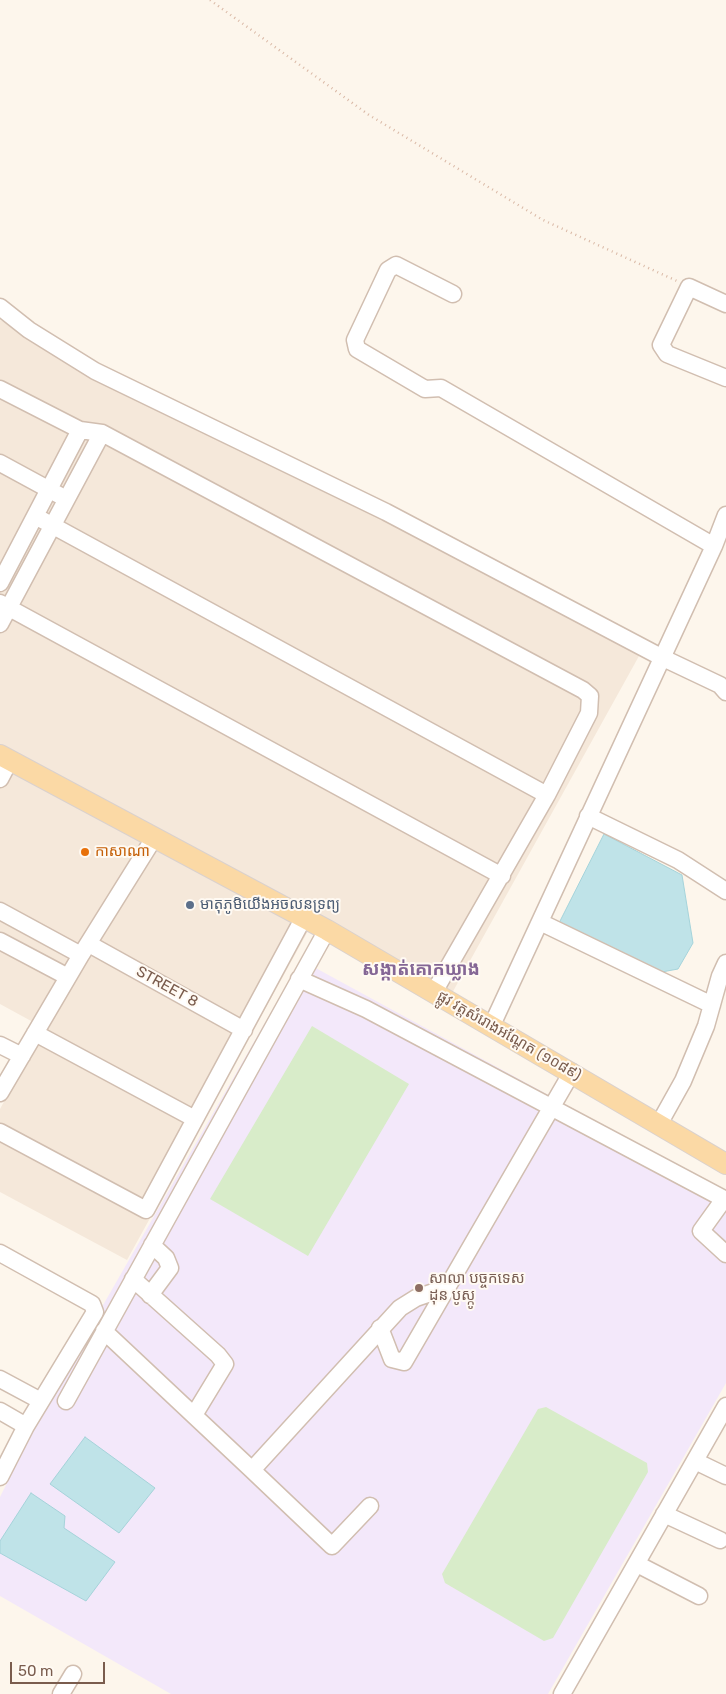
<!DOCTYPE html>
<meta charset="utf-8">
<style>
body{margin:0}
#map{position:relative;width:726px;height:1694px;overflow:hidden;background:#fdf6ec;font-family:Rubik,sans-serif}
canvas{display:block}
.scale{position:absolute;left:10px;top:1662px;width:95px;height:22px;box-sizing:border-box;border:2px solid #7a5c4d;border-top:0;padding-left:6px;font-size:15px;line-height:18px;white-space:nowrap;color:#7a5c4d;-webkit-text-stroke:4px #fffaf3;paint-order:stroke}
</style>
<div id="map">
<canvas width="726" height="1694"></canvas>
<div class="scale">50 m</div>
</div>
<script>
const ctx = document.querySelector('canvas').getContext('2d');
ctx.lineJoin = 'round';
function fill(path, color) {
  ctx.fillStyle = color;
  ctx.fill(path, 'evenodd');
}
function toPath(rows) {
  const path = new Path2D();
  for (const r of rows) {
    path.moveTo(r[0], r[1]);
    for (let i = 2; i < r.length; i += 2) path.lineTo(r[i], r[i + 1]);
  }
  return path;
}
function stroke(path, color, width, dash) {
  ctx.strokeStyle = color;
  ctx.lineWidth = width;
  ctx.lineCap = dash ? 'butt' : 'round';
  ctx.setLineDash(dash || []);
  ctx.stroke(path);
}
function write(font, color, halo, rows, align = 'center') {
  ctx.font = font + ' Rubik,"Noto Sans Khmer",sans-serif';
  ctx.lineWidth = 4;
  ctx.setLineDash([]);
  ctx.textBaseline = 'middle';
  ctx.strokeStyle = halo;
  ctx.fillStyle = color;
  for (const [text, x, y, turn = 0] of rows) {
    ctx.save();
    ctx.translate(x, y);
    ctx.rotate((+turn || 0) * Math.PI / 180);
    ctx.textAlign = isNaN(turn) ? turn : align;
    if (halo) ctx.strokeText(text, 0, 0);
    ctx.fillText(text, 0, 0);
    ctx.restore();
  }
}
const residential = toPath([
 [0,320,132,381,644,647,446,1004,308,931,127,1260,0,1192,0,1109,44,1028,0,1004]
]);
const education = toPath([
 [301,960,726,1192,726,1383,548,1694,171,1694,0,1596,0,1497,48,1401]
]);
const green = toPath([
 [312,1026,409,1084,308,1256,210,1199],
 [546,1407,647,1463,648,1472,553,1638,544,1641,445,1583,442,1574,538,1409]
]);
const water = toPath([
 [604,834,682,875,693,943,678,969,651,974,557,927,604,834],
 [85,1437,155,1488,119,1533,50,1484,85,1437],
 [31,1493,65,1516,64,1528,115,1562,86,1601,0,1553,0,1541,31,1493]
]);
const path = toPath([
 [210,0,369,115,543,220,677,281]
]);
const minor = toPath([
 [453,294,396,265,388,270,355,340,357,349,425,389,441,388,714,546],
 [726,304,689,287,661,345,667,354,726,378],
 [0,307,29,330,95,371,386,512,661,657,720,685,726,692],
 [0,389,80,430,102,433,583,690,590,696,589,713,547,795,434,992],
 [0,463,59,495],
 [35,516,547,795],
 [0,583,80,430],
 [0,603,502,876],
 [0,624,102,433],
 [0,779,10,760],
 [588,816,678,860,726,891],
 [0,911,81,955],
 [540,922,712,1005],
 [0,941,68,977],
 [89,944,244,1030],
 [299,979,366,1009,726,1200],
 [492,1025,714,546,726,515],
 [35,1033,195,1119],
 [0,1045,22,1056],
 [0,1093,81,955,154,838],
 [659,1124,683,1081,706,1026,720,976,726,963],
 [0,1132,146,1210,304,917],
 [724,1199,701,1231,726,1254],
 [0,1253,92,1304,95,1312,26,1426,0,1477],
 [133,1279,218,1355,225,1364,194,1415],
 [150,1295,170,1268,166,1258,152,1245],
 [380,1328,392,1359,404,1362,572,1072],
 [104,1331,252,1470,400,1308,416,1298,448,1287],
 [0,1379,41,1401],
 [66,1401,327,930],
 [0,1411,26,1426],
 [695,1461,726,1476],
 [252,1470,332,1546,370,1506],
 [664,1514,720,1540],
 [637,1564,699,1596],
 [61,1694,73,1674],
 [562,1694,726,1406]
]);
const major = toPath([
 [0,755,327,930,726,1164]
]);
const markers = [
 [85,852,5,"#e8710a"],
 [190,905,5,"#5c6f8a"],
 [419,1288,5,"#8d6e63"]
];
const foodNames = [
 ["កាសាណា",95,852]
];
const serviceNames = [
 ["មាតុភូមិយើងអចលនទ្រព្យ",200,905]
];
const streetNames = [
 ["STREET 8",167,987,29],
 ["ផ្លូវ វត្តសំរោងអណ្ដែត (១០៨៩)",509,1036,30]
];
const educationNames = [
 ["សាលា បច្ចកទេស",429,1279],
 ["ដុន បូស្កូ",429,1296]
];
const quarterNames = [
 ["សង្កាត់គោកឃ្លាង",421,970]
];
fill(residential, '#f5e8da');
fill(education, '#f3e8fa');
fill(green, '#d8ecc9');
fill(water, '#bfe3e8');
stroke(water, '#a5d3da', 1);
stroke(minor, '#d1beb0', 19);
stroke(major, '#dad1cd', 22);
stroke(path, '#d9b8a5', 2.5, [1, 4]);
stroke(minor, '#fff', 16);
stroke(major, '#fbd9a5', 20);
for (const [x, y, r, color] of markers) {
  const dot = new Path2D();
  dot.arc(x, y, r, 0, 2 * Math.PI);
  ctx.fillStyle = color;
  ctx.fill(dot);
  stroke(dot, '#fffaf3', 2);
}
write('15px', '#c56008', '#fffaf3', foodNames, 'left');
write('15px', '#4e5e75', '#fffaf3', serviceNames, 'left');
write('15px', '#7a5c4d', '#fffaf3', streetNames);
write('15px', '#785e54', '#fffaf3', educationNames, 'left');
write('bold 18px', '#846695', '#fffaf3', quarterNames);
</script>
